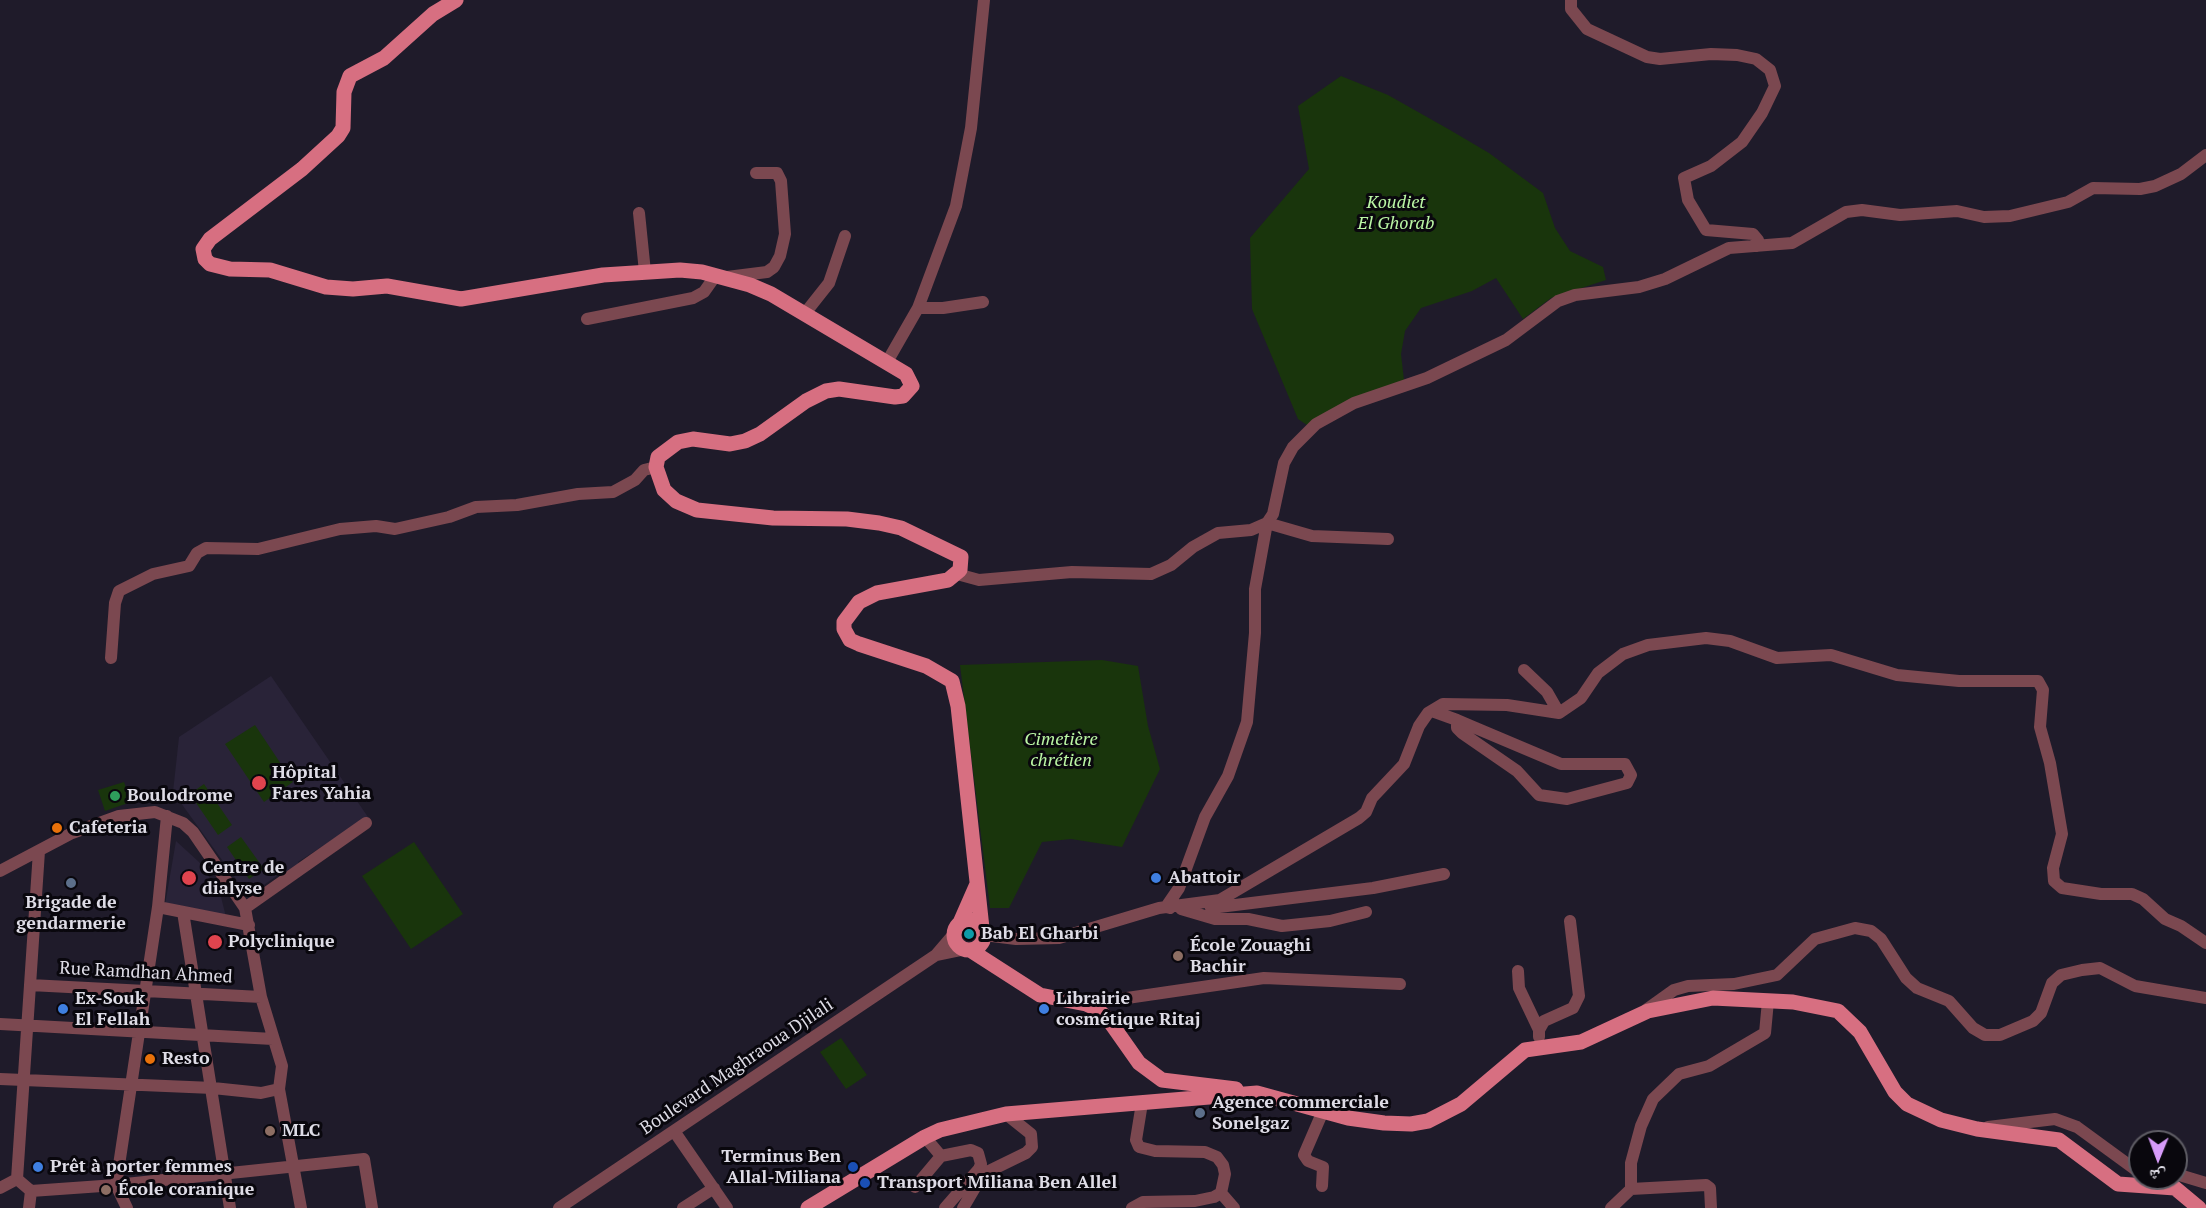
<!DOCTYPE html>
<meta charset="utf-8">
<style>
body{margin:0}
#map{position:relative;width:2206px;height:1208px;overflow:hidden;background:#1f1b2a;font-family:"PT Serif","Noto Naskh Arabic",serif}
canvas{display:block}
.north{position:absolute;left:2128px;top:1130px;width:60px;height:60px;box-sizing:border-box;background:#09070d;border:2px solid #5e5c64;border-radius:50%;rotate:181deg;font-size:16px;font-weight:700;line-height:24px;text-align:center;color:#dedce6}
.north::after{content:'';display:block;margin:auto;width:21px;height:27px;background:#d79bf9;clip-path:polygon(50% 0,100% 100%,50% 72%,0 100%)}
</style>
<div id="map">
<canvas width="2206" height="1208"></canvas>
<div class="north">ش</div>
</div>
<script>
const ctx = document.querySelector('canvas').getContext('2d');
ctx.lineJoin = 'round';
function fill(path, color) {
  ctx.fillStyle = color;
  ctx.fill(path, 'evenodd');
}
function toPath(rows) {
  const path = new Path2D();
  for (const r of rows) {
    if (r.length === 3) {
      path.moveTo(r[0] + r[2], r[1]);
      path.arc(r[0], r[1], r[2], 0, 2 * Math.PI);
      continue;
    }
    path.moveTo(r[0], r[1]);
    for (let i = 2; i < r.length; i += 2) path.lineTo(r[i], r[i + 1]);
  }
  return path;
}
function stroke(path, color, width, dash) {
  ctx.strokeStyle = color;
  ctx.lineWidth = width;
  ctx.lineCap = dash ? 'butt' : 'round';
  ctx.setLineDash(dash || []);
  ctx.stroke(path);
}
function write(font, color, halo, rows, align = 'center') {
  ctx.font = font + ' "PT Serif",serif';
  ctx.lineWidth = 6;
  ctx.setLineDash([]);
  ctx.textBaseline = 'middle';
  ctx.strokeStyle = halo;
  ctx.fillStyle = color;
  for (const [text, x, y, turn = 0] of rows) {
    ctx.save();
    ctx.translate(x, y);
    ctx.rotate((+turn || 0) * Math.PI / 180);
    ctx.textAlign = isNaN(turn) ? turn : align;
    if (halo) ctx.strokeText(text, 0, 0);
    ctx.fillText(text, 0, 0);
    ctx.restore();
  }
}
const built = toPath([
 [271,676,368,817,298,862,301,867,281,880,278,875,248,896,173,792,179,737],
 [176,841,199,862,220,893,226,917,165,905]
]);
const green = toPath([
 [1341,76,1388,95,1450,130,1489,153,1543,193,1555,228,1570,251,1603,267,1606,280,1551,298,1523,319,1496,278,1472,291,1421,308,1405,331,1401,354,1404,380,1307,425,1298,419,1252,309,1250,238,1309,169,1298,106],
 [1102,660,1138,666,1148,726,1160,769,1122,847,1071,839,1042,842,1009,908,990,908,960,665],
 [255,725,293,782,264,802,225,744],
 [124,782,131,802,105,811,98,790],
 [204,784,232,825,218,835,190,794],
 [241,837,264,869,249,879,227,847],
 [414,842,463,914,411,949,362,876],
 [841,1038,867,1075,846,1089,820,1052]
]);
const minor = toPath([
 [1571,0,1571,9,1587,29,1647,57,1660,59,1711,54,1737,55,1756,59,1770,70,1775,86,1762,113,1742,142,1711,166,1684,178,1688,200,1706,230,1753,234,1758,240,1757,246],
 [639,213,645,272],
 [727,277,767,272,774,267,780,256,785,234,781,181,777,173,756,173],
 [918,308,943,308,983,302],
 [806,312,829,283,845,236],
 [587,319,693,298,704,292,716,275],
 [887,362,918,308,956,206,971,128,984,0],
 [957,574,979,580,1072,572,1151,574,1171,565,1193,547,1218,533,1251,530,1267,523,1273,514,1284,463,1293,447,1316,424,1354,403,1427,378,1506,340,1558,301,1575,295,1639,287,1665,279,1729,248,1792,243,1846,212,1862,210,1900,215,1957,211,1984,217,2010,216,2068,202,2093,188,2140,189,2155,186,2181,174,2206,155],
 [111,658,115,603,119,591,153,574,189,566,197,553,206,548,258,549,340,529,376,526,395,529,449,517,476,507,517,505,578,494,613,492,635,480,644,470,656,467],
 [1524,670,1547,692,1559,713],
 [1432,711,1457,720,1471,726,1561,764,1625,764,1631,775,1627,783,1567,799,1539,795,1517,771,1462,733,1457,728,1457,720],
 [0,871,72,833,119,816,155,812,183,823,193,832,245,908,261,997,282,1066,279,1089,301,1208],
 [158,907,249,925],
 [245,908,366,823],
 [1170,908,1166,907,1179,888,1205,817,1228,776,1247,722,1255,633,1255,589,1267,523,1312,536,1388,539],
 [1211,908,1373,888,1444,874],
 [1181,909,1215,919,1248,919,1282,926,1330,921,1366,912],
 [183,912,230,1208],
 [984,935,1016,939,1059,938,1159,908,1220,900,1359,818,1366,812,1372,798,1404,764,1419,726,1428,713,1443,704,1507,705,1559,713,1581,698,1598,673,1623,654,1648,645,1706,638,1730,641,1777,658,1831,655,1897,675,1959,681,2038,681,2043,690,2040,727,2050,763,2062,834,2053,868,2054,881,2062,888,2101,894,2132,894,2143,899,2165,919,2181,926,2206,943],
 [936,955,965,949],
 [1518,971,1519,988,1539,1030,1539,1037],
 [30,985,261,997],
 [1086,1004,1264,978,1400,984],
 [1646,1010,1674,990,1688,986,1734,984,1777,975,1815,939,1855,928,1871,931,1881,939,1906,978,1917,988,1949,1001,1973,1028,1985,1035,2000,1035,2033,1021,2041,1013,2052,983,2061,975,2082,970,2100,968,2135,986,2206,998],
 [0,1024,273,1039],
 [1539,1030,1544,1021,1573,1008,1579,996,1570,921],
 [0,1079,213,1088,261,1093,279,1089],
 [1988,1127,2055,1119,2077,1127,2140,1173],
 [674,1131,727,1208],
 [925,1137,941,1156,971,1150,978,1153,981,1164,979,1169,945,1208],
 [2176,1174,2206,1183],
 [17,1179,31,1191,116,1185,364,1159,372,1208],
 [17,1179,39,851],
 [1322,1186,1323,1167,1308,1161,1304,1155,1323,1111],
 [915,1187,941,1156],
 [0,1188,17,1179],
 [1631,1189,1706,1185,1710,1188,1711,1208],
 [1221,1193,1234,1208],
 [29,1208,31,1191],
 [127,1208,116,1185,158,907,167,816],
 [559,1208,936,955,954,934],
 [683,1208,714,1188],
 [963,1208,983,1174,1026,1153,1032,1147,1031,1134,1006,1114],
 [1132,1208,1143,1202,1195,1201,1214,1197,1221,1193,1225,1174,1223,1165,1217,1157,1205,1152,1155,1151,1139,1147,1136,1140,1142,1103],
 [1611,1208,1631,1189,1631,1163,1641,1126,1653,1099,1679,1074,1709,1066,1765,1033,1768,1001]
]);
const major = toPath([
 [456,0,433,14,384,58,350,76,344,92,343,128,338,136,302,169,210,239,203,249,205,259,210,264,230,269,270,270,326,287,353,289,387,286,461,299,603,275,680,270,702,272,750,285,771,294,906,374,912,386,903,396,895,397,839,389,826,391,806,401,760,434,745,441,730,444,693,439,678,442,658,457,656,467,664,490,676,501,697,510,773,518,847,519,879,523,901,528,961,557,960,570,948,580,877,593,859,602,844,622,844,629,850,640,859,644,926,666,952,681,958,706,982,928],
 [969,935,15],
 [959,925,977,884],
 [970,950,1040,995,1086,1004,1097,1009,1108,1019,1139,1063,1162,1080,1236,1089],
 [808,1208,925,1137,940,1130,1006,1114,1257,1093,1348,1118,1384,1123,1411,1124,1428,1121,1461,1104,1525,1050,1581,1042,1648,1011,1713,998,1793,1002,1838,1011,1860,1032,1895,1092,1907,1104,1941,1120,1977,1129,2059,1140,2118,1184,2175,1188,2199,1208]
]);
const markers = [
 [259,783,8,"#e0444e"],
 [115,796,6,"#2e9e5b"],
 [57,828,6,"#e8710a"],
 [189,878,8,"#e0444e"],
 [1156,878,6,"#3f7fe0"],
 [71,883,6,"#5c6f8a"],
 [969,934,6,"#0f9aa8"],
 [215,942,8,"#e0444e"],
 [1178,956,6,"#8d6e63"],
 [63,1009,6,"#3f7fe0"],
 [1044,1009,6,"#3f7fe0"],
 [150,1059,6,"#e8710a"],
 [1200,1113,6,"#5c6f8a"],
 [270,1131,6,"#8d6e63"],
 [38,1167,6,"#3f7fe0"],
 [853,1167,6,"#1a4fb4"],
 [865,1183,6,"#1a4fb4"],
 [106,1190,6,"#8d6e63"]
];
const parkNames = [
 ["Koudiet",1396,203],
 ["El Ghorab",1396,224],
 ["Cimetière",1061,740],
 ["chrétien",1061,761]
];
const poiNames = [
 ["Hôpital",272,773],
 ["Fares Yahia",272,794],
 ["Boulodrome",127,796],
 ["Cafeteria",69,828],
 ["Centre de",202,868],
 ["dialyse",202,889],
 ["Abattoir",1168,878],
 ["Brigade de",71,903,"center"],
 ["gendarmerie",71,924,"center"],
 ["Bab El Gharbi",981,934],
 ["Polyclinique",228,942],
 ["École Zouaghi",1190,946],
 ["Bachir",1190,967],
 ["Ex-Souk",75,999],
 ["El Fellah",75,1020],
 ["Librairie",1056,999],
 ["cosmétique Ritaj",1056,1020],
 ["Resto",162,1059],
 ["Agence commerciale",1212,1103],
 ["Sonelgaz",1212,1124],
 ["MLC",282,1131],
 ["Terminus Ben",841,1157,"right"],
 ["Allal-Miliana",841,1178,"right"],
 ["Prêt à porter femmes",50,1167],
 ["Transport Miliana Ben Allel",877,1183],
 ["École coranique",118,1190]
];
const streetNames = [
 ["Rue Ramdhan Ahmed",146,973,3],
 ["Boulevard Maghraoua Djilali",737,1067,-34]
];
fill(built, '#292338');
fill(green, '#19350c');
stroke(minor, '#7b4850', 12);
stroke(major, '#d76f81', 15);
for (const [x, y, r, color] of markers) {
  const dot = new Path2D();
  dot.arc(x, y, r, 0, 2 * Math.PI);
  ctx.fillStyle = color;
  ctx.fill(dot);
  stroke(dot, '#09070d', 2);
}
write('italic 18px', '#bbf7a5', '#09070d', parkNames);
write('bold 18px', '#dedce6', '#09070d', poiNames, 'left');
write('18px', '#dedce6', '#09070d', streetNames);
</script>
